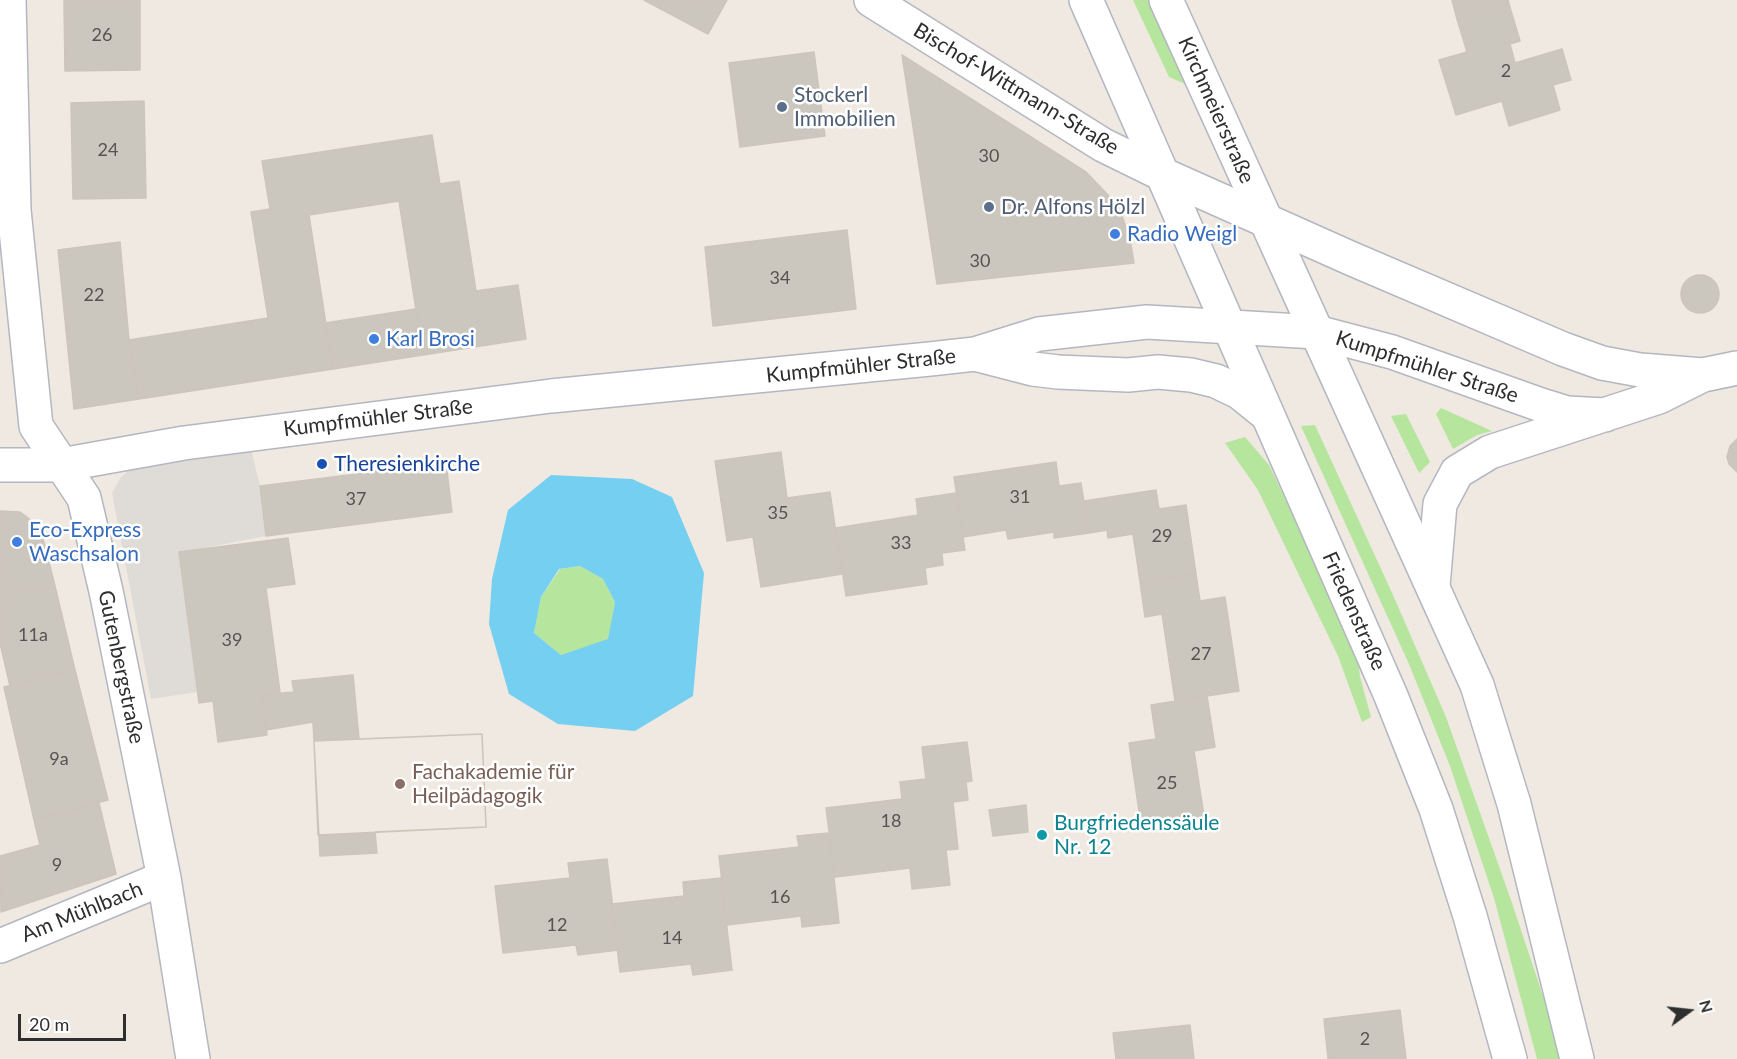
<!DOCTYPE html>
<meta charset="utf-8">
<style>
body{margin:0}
#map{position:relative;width:1737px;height:1059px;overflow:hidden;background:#efe9e1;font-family:Lato,sans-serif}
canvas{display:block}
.north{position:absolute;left:1659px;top:981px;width:60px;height:60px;-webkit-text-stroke:4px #fff;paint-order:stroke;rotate:75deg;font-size:16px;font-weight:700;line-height:24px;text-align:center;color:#2e2e2e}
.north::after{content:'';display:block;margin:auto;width:21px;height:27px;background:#2e2e2e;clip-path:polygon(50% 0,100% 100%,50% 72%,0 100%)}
.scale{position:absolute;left:18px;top:1014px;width:108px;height:27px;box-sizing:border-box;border:3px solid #2e2e2e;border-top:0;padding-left:8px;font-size:18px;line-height:21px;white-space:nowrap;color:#2e2e2e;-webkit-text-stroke:4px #fff;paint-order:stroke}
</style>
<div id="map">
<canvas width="1737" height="1059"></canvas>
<div class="north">N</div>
<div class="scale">20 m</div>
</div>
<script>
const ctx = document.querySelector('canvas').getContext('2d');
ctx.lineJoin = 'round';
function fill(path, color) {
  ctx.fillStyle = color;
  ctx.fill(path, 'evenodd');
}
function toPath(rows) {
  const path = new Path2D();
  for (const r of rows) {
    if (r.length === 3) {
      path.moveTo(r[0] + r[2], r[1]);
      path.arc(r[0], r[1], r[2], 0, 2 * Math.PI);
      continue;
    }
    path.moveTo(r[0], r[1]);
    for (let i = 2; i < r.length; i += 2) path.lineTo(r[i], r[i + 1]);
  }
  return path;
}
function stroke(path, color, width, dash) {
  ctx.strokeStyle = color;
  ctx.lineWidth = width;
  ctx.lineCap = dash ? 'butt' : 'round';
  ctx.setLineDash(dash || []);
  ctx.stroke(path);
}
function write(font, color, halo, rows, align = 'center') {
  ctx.font = font + ' Lato,sans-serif';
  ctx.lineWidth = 5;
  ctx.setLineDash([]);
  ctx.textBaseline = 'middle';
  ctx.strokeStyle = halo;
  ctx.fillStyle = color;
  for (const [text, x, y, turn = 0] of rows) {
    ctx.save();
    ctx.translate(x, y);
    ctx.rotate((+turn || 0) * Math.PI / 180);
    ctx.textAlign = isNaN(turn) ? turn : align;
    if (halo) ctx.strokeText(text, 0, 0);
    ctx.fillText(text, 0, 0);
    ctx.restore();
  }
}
const green = toPath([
 [1133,0,1148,0,1190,86,1169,77],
 [1441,408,1492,431,1477,435,1453,449,1436,414],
 [1406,414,1430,462,1419,473,1391,416],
 [1315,425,1393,595,1446,717,1512,903,1564,1059,1537,1059,1494,898,1450,766,1409,664,1301,426],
 [1245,437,1269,465,1357,650,1360,677,1371,717,1362,722,1338,656,1258,490,1225,443],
 [580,566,603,579,615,602,608,640,561,655,534,633,541,597,560,569]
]);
const plaza = toPath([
 [251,449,260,486,266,536,179,553,197,692,151,699,112,493,121,477,135,465]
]);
const water = toPath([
 [551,475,632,479,672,497,704,573,693,696,635,731,558,724,509,694,489,624,492,579,508,510],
 [580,566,603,579,615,602,608,639,561,655,534,633,541,597,559,569]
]);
const building = toPath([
 [64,0,140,0,140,70,65,71,64,0],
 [644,0,727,0,708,34,644,0],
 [1452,0,1508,0,1509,4,1457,19,1452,0],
 [1509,4,1520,41,1510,44,1515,63,1562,49,1571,80,1553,85,1560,110,1509,126,1502,101,1456,115,1439,60,1467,52,1457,19,1509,4],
 [814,52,825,136,740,147,729,63,814,52],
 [902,55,1086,172,1108,195,1122,216,1130,239,1134,263,937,284,902,55],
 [144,101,146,198,73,199,71,103,144,101],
 [432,135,440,184,459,181,476,291,518,285,526,339,423,355,399,201,309,215,333,369,139,399,129,340,268,318,251,212,270,209,262,161,432,135],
 [847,230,856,309,713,326,705,247,847,230],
 [120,242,129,340,139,399,74,409,58,250,120,242],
 [1700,294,19],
 [416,309,423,355,333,369,325,323,416,309],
 [1737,439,1737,472,1729,464,1727,457,1730,446,1737,439],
 [781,452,787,498,830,492,842,574,761,587,753,537,727,541,715,461,781,452],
 [1056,462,1059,486,1081,483,1089,533,1054,538,1054,532,1008,539,1006,530,963,537,954,477,1056,462],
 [446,463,452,512,266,536,260,486,446,463],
 [1156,490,1159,509,1186,505,1196,574,1140,582,1133,534,1108,538,1107,530,1089,533,1084,501,1156,490],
 [956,493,965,550,942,553,943,565,925,568,927,584,846,596,836,528,918,515,916,499,956,493],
 [0,511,20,512,40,527,54,582,0,595,0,511],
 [288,538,295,584,266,588,280,692,262,695,267,735,218,742,213,701,199,703,179,552,288,538],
 [1196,574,1200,601,1225,597,1239,691,1175,701,1162,614,1145,617,1140,582,1196,574],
 [54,582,75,670,10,686,0,643,0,595,54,582],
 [75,670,108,800,34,820,4,687,75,670],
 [353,675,359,739,482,734,486,827,375,832,377,853,320,856,313,722,266,730,262,695,294,692,292,681,353,675],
 [1207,696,1215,747,1194,751,1204,816,1141,825,1129,743,1156,739,1151,705,1207,696],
 [482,734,486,827,318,835,314,741,482,734],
 [967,742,972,781,966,782,968,800,953,802,958,849,946,850,950,885,912,889,910,868,835,877,826,808,902,799,900,782,926,779,922,747,967,742],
 [99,803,116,874,1,912,0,856,40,845,34,820,99,803],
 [1026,805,1028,832,993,836,989,810,1026,805],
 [829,833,839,923,802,927,801,916,727,925,719,856,799,847,797,836,829,833],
 [607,859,618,950,578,955,576,945,503,953,495,886,570,878,568,863,607,859],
 [721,878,732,970,693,975,691,964,620,972,612,904,684,896,683,882,721,878],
 [1400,1010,1406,1059,1328,1059,1324,1019,1400,1010],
 [1190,1025,1194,1059,1116,1059,1113,1033,1190,1025]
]);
const minor = toPath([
 [9,0,14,210,36,426,84,498,106,591,164,878,193,1059],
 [0,946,164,878]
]);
const tertiary = toPath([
 [871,0,1103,145,1164,175,1350,258,1563,349,1602,363,1640,370,1703,375],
 [975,354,1033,369,1058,372,1128,375,1158,372,1191,375,1216,381,1239,392,1265,413],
 [0,465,61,465,184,443,551,396,930,359,975,354,1039,334,1147,322,1316,332,1392,352,1541,405,1567,413,1605,415],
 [1433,586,1440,504,1457,472,1490,452,1659,397,1703,375,1737,368]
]);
const secondary = toPath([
 [1086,0,1391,696,1436,809,1470,916,1510,1059],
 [1166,0,1477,685,1514,804,1577,1059]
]);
const markers = [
 [782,107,6,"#5c6f8a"],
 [989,207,6,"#5c6f8a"],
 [1115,234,6,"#3f7fe0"],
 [374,339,6,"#3f7fe0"],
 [322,464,6,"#1a4fb4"],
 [17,542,6,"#3f7fe0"],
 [400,784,6,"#8d6e63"],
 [1042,835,6,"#0f9aa8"]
];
const numberNames = [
 ["26",102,35],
 ["2",1506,71],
 ["24",108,150],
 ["30",989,156],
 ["30",980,261],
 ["34",780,278],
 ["22",94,295],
 ["31",1020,497],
 ["37",356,499],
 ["35",778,513],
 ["29",1162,536],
 ["33",901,543],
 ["11a",33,635],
 ["39",232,640],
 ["27",1201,654],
 ["9a",59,759],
 ["25",1167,783],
 ["18",891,821],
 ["9",57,865],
 ["16",780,897],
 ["12",557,925],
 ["14",672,938],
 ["2",1365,1039]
];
const streetNames = [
 ["Bischof-Wittmann-Straße",1016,89,31],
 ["Kirchmeierstraße",1216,110,66],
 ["Kumpfmühler Straße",861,366,-6],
 ["Kumpfmühler Straße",1427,367,18],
 ["Kumpfmühler Straße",378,418,-7],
 ["Friedenstraße",1354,611,66],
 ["Gutenbergstraße",121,667,78],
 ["Am Mühlbach",82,912,-22]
];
const serviceNames = [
 ["Stockerl",794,95],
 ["Immobilien",794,119],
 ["Dr. Alfons Hölzl",1001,207]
];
const shopNames = [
 ["Radio Weigl",1127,234],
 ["Karl Brosi",386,339],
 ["Eco-Express",29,530],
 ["Waschsalon",29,554]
];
const transitNames = [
 ["Theresienkirche",334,464]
];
const educationNames = [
 ["Fachakademie für",412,772],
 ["Heilpädagogik",412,796]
];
const cultureNames = [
 ["Burgfriedenssäule",1054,823],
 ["Nr. 12",1054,847]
];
fill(green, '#b6e59e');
fill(plaza, '#dfdcd8');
fill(water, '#75cff0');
fill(building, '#cbc7bf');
stroke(building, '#cbc5ba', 1.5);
stroke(minor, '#b4b7c1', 36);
stroke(tertiary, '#b4b7c1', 36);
stroke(secondary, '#b4b7c1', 36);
stroke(minor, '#fff', 33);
stroke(tertiary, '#fff', 33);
stroke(secondary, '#fff', 33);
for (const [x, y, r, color] of markers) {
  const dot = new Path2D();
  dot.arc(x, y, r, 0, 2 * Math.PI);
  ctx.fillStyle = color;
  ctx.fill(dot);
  stroke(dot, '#fff', 2);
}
write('18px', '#555452', null, numberNames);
write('21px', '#2e2e2e', '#fff', streetNames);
write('21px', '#4e5e75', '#fff', serviceNames, 'left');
write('21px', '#366cbe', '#fff', shopNames, 'left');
write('21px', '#164399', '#fff', transitNames, 'left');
write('21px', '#785e54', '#fff', educationNames, 'left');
write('21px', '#0d838f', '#fff', cultureNames, 'left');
</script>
